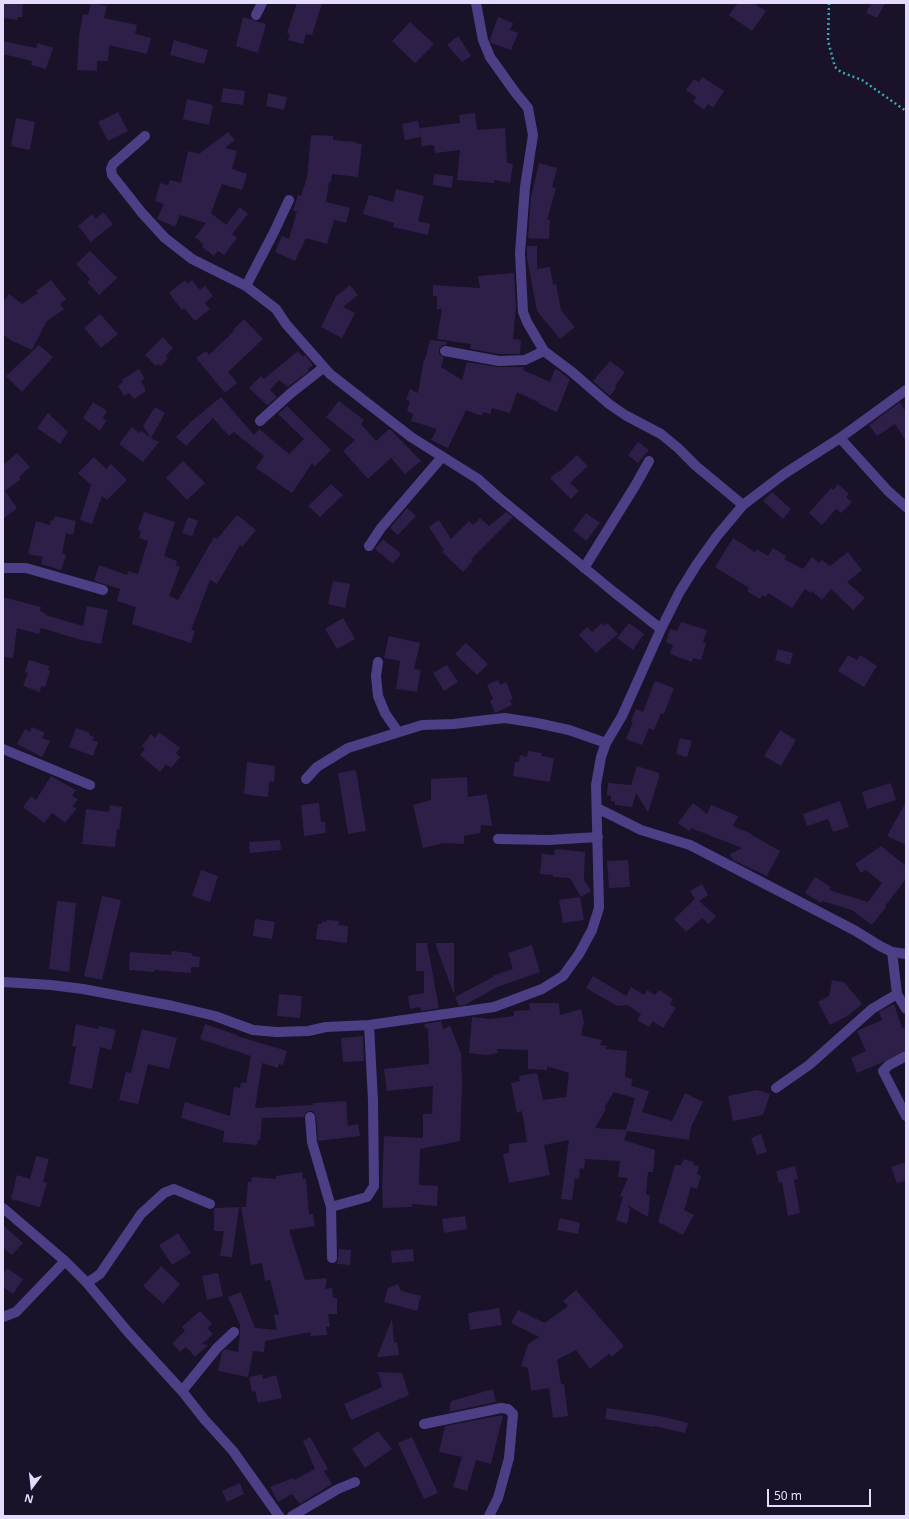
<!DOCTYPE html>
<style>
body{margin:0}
#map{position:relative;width:909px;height:1519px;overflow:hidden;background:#191229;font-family:"Noto Sans",sans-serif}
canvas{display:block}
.frame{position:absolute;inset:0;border:4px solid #e5dcfd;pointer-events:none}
.north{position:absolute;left:12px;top:1467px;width:40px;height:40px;-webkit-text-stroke:3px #191229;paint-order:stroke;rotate:195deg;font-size:11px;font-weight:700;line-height:16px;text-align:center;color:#e5dcfd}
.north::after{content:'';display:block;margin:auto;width:14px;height:18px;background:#e5dcfd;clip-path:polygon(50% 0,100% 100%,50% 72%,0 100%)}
.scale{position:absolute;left:767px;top:1489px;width:104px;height:18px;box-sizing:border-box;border:2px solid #e5dcfd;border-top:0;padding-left:5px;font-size:12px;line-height:14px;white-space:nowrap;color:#e5dcfd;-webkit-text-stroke:3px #191229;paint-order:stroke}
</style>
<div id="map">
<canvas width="909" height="1519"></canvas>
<div class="frame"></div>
<div class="north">N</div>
<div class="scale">50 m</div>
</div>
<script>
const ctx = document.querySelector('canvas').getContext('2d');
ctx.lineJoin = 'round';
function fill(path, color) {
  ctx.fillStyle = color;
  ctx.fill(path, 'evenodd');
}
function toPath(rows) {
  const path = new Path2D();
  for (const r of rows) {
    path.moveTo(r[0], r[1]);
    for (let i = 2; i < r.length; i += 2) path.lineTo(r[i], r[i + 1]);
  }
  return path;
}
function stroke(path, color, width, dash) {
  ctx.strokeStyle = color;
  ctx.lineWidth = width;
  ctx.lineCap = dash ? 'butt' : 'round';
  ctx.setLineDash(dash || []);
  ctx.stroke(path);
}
const building = toPath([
 [3,3,23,3,22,17,18,17,17,20,3,18],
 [91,3,107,6,104,18,137,25,135,34,151,38,147,54,109,45,108,61,97,61,97,71,77,70,79,35,83,14,88,15],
 [297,3,322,3,312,35,306,34,303,44,288,40,290,34,287,33],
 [738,3,753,3,766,11,752,31,729,15],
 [871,3,885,3,877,18,866,13],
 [243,17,266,24,258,53,236,46],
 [498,17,513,23,510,30,518,33,511,50,491,43,490,39],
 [410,22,434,44,415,63,392,41],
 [458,36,471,56,462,62,447,45],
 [174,40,208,50,204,64,170,55],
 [3,41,36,48,38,43,53,48,46,69,31,65,32,61,3,54],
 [702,77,724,91,713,108,708,104,704,110,693,102,696,97,686,90,694,79,699,82],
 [223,88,245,91,243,105,221,102],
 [268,93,287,97,284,110,266,106],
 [187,99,213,105,209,125,183,119],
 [118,112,128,131,108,141,98,122],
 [475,113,477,130,505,128,507,163,513,164,510,183,494,180,494,183,457,180,460,150,435,153,434,145,422,146,421,137,405,140,402,124,418,121,420,131,420,128,460,123,459,115],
 [16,118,35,122,30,150,11,146],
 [228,132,235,140,225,148,237,151,232,169,247,174,242,190,222,184,211,213,226,225,240,207,248,214,232,234,237,238,224,255,218,251,214,256,202,247,204,245,195,237,206,223,180,215,175,227,157,219,164,204,155,201,160,183,168,185,170,180,181,183,188,151,199,154],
 [311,135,333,136,333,140,356,142,356,143,362,144,358,177,332,174,331,182,329,182,326,202,350,208,346,223,334,220,327,244,306,238,295,261,275,252,282,236,289,239,297,211,293,211,298,195,301,196,307,178],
 [539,163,557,168,552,187,556,188,547,220,550,220,549,239,528,238,531,197],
 [434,174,453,176,452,188,433,185],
 [396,189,424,196,418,221,430,224,428,235,393,227,394,223,363,214,369,195,393,202],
 [103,212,113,224,91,242,78,226,92,214,96,219],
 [527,246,537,246,537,269,550,267,553,285,556,284,561,310,575,327,560,339,537,311,527,258],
 [90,251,117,278,99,295,87,282,90,279,76,264],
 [514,273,516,307,513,339,521,340,520,354,499,354,470,349,471,344,437,339,442,309,437,309,437,296,433,296,433,285,480,288,478,276],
 [51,280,66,299,60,304,64,309,46,322,32,350,12,341,3,334,3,302,9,294,22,304,38,293,36,291],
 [185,280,188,284,192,280,200,290,205,286,213,296,205,303,210,309,195,321,184,308,182,310,169,293],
 [350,285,358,295,343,307,355,313,342,338,321,327,336,296],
 [100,314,118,334,101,348,84,328],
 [244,319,263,339,228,372,237,383,225,393,196,358,206,351,209,355,234,331,233,330],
 [163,337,173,348,166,356,168,358,161,366,158,364,156,366,145,355],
 [430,340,447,342,446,345,442,345,439,349,439,354,444,357,441,367,462,380,467,362,498,367,524,367,523,370,550,382,555,369,559,371,570,379,557,412,539,404,540,403,517,392,510,413,492,408,490,414,483,412,482,416,466,410,448,448,431,440,437,429,411,421,413,414,407,411,410,401,406,400,410,389,418,393,424,359,425,360],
 [39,345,53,357,22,392,6,376],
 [298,351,303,357,305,355,313,365,308,369,309,371,288,387,279,380,270,390,277,397,268,405,266,404,249,388,261,376,264,379],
 [610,361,625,372,615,386,616,388,610,396,593,381],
 [139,369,145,379,141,381,145,388,145,392,134,399,129,393,124,396,118,386,123,382,122,380],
 [221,397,254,435,259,429,289,454,304,439,278,414,287,406,331,450,315,466,312,463,292,493,256,468,264,456,234,432,229,436,213,418,186,446,176,437,192,421],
 [339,401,364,420,361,424,376,441,388,430,391,430,421,461,405,474,391,458,368,479,343,451,355,440,326,417],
 [93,402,107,411,103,418,106,421,100,431,83,418],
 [900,402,906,412,906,441,895,424,877,436,869,425],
 [155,407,165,413,151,438,159,442,143,462,119,444,132,427,139,433,141,431,150,437,143,426],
 [48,413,68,432,60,444,37,428],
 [638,442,649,450,638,463,628,455],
 [17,453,30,467,19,477,21,479,5,491,17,508,3,519,3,465],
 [577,455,588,466,570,483,579,491,571,499,550,478,558,471,559,472],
 [94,457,106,469,111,464,127,480,107,500,102,496,92,524,80,520,91,485,78,473],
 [183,461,205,483,187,500,166,478],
 [331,484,343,495,320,517,308,506],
 [838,484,849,494,846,497,852,502,841,513,836,509,822,525,809,513,831,488,833,490],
 [772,492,791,509,783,519,763,501],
 [407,508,416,516,398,535,390,528],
 [144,512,175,522,164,556,177,561,176,565,180,567,169,596,178,600,214,537,217,539,237,515,256,530,242,547,240,545,217,584,210,580,191,630,195,631,191,643,132,624,136,607,117,601,120,589,94,581,99,565,127,575,128,571,138,574,148,541,139,538,141,531,138,530],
 [506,512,513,517,471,559,473,561,463,572,442,552,444,550,429,527,439,520,451,539,469,521,473,525,480,518,489,526],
 [586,513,600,523,586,541,573,530],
 [55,516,76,521,73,535,66,533,62,553,66,555,61,570,41,564,43,557,28,554,36,521,50,525,51,520,53,521],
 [188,517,198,521,192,536,182,533],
 [733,538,755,552,757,549,768,556,773,548,786,556,784,559,803,569,812,557,819,563,822,560,830,566,848,552,862,570,847,582,865,598,853,610,831,589,822,600,812,591,811,593,805,589,792,608,768,593,766,597,762,595,760,599,747,591,749,588,715,567],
 [383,539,401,554,393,564,375,549],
 [333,581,350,584,345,608,328,604],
 [3,597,41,607,40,611,45,613,45,615,83,626,87,606,108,610,101,644,78,639,41,628,39,634,17,628,13,658,3,657],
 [343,618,355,639,337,649,325,629],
 [681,622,707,630,703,642,706,643,701,660,693,658,692,662,670,654,673,645,666,642,670,629,677,631],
 [602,623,604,626,607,623,618,634,596,653,579,635,587,627,592,632],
 [629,623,644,634,633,650,617,638],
 [389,636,420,643,414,669,421,670,417,692,396,689,400,661,384,658],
 [466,643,488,664,477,675,455,654],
 [778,649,793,653,790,665,775,660],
 [848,655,857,660,860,655,877,666,864,687,838,671],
 [29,660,49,666,48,670,50,671,45,687,41,686,40,692,23,686,28,673,25,672],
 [447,665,458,682,444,691,433,673],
 [498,680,500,685,506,682,513,699,510,700,512,705,495,713,490,701,493,699,487,685],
 [655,681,674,688,664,714,661,713,654,730,649,728,642,745,626,739,633,722,631,721,636,709,643,712],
 [32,727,45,733,42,738,50,741,42,757,17,744,25,729,30,732],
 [76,728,90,733,89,735,94,737,92,740,98,742,93,756,69,747],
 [780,730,796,740,781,766,764,756],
 [159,732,180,748,176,753,180,757,171,768,166,764,160,772,140,755,145,749,142,746,151,734,155,738],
 [680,738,692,741,687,757,676,754],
 [528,751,542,753,541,756,554,758,550,782,513,776,515,762,519,762,520,755,527,757],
 [247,762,275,766,274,782,269,781,268,797,244,794],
 [637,766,659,773,659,778,648,812,636,793,632,807,615,805,615,802,611,801,611,796,607,795,608,783,631,785],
 [356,770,366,831,348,834,338,773],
 [51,776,76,790,72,796,78,799,72,807,77,808,65,823,52,813,44,823,23,807,31,796,36,800],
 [467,777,468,797,487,794,492,826,481,825,480,833,464,836,464,844,443,843,423,848,413,805,431,800,431,779],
 [891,783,896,800,867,809,862,792],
 [840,801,849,827,833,832,828,819,807,826,803,814],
 [906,802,906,845,887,836],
 [319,803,321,822,325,822,326,833,304,836,301,805],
 [693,803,707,814,711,805,738,816,733,826,752,834,752,835,780,851,767,876,733,860,730,854,742,848,691,828,689,831,678,823],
 [110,805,122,807,119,830,117,829,115,847,82,844,86,809,109,812],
 [280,840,281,850,250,853,249,842],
 [881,846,906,866,906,879,885,906,886,907,872,925,852,910,822,901,821,903,805,893,815,877,831,887,829,890,868,902,882,883,866,870,861,873,855,864],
 [555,849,585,852,584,880,591,891,581,897,570,878,553,877,553,875,540,874,542,854,554,855],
 [628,860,630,887,609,888,607,861],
 [201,870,218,876,210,902,192,896],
 [702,884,708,895,699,901,716,916,709,924,702,918,686,932,674,919,695,899,690,891],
 [102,896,121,900,102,980,84,976],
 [580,897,584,920,563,923,559,900],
 [57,901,76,903,69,972,49,969],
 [255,919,275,922,272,939,253,936],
 [326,920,339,921,338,925,348,926,347,943,316,939,318,924,322,924,322,921,326,922],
 [416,943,427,943,439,1008,421,1011,420,1007,410,1009,408,996,424,993,424,971,416,971],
 [435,943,454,943,454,992,453,992],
 [532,945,540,972,497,987,465,1005,459,1006,455,997,493,977,492,976,513,969,508,953],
 [172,951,192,953,192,956,200,957,199,967,191,967,191,973,154,970,154,972,129,970,130,952,171,955],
 [593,976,626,996,631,987,644,995,647,990,655,995,659,990,673,999,670,1004,676,1008,663,1028,653,1021,649,1027,637,1020,641,1014,627,1005,617,1006,586,988],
 [832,980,844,982,862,1004,849,1015,830,1025,818,1002,829,996],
 [279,994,302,996,300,1018,277,1016],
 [529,1003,559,1003,560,1015,581,1009,584,1022,581,1035,602,1040,600,1045,607,1046,606,1049,627,1051,625,1077,633,1079,631,1086,649,1091,642,1112,672,1121,685,1093,703,1102,691,1127,689,1140,627,1131,624,1140,655,1150,653,1172,648,1172,646,1194,650,1196,648,1217,627,1205,630,1209,627,1224,616,1220,623,1197,620,1196,628,1178,618,1177,620,1161,585,1159,584,1169,580,1168,579,1179,575,1178,572,1200,561,1199,569,1140,544,1145,550,1175,509,1183,503,1154,509,1153,509,1144,527,1142,522,1111,517,1113,511,1083,520,1081,519,1076,537,1073,543,1100,566,1097,569,1073,547,1066,547,1070,528,1069,528,1050,497,1049,498,1053,486,1055,469,1053,472,1017,490,1019,514,1016,514,1011,530,1010],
 [614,1092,635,1098,626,1130,595,1128,606,1109,604,1108],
 [894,1004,902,1028,906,1027,906,1050,883,1062,857,1073,851,1058,866,1051,857,1031,882,1020,879,1012],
 [441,1021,443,1029,450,1026,461,1053,462,1083,460,1141,420,1149,419,1185,438,1186,437,1206,412,1204,412,1207,383,1208,382,1187,384,1136,423,1138,423,1114,432,1114,433,1086,387,1091,384,1069,429,1064,428,1028,425,1028,424,1024],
 [76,1024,98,1029,99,1026,116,1030,111,1050,100,1047,92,1089,69,1084,76,1047,72,1046],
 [205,1024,237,1035,237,1036,287,1051,283,1065,279,1064,278,1068,262,1063,255,1108,313,1105,313,1103,346,1101,348,1126,358,1124,360,1136,318,1141,316,1116,313,1111,310,1111,306,1112,304,1117,262,1118,260,1140,258,1140,257,1145,223,1142,224,1131,181,1118,185,1102,230,1116,234,1087,240,1088,241,1082,246,1083,251,1056,200,1039],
 [142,1029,177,1038,169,1069,148,1064,138,1104,119,1100,126,1072,131,1073],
 [363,1036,364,1061,343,1062,341,1038],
 [757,1090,770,1094,763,1115,733,1121,728,1096],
 [761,1134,767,1152,757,1155,751,1138],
 [36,1156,49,1159,43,1182,47,1183,40,1207,11,1199,17,1175,30,1179],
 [684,1159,694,1162,693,1165,699,1166,697,1174,701,1176,697,1189,691,1187,684,1210,694,1215,683,1235,658,1222,675,1165,681,1165],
 [906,1162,906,1181,897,1183,891,1167],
 [795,1166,798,1179,794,1180,800,1213,788,1216,782,1182,779,1183,776,1171],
 [302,1172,303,1179,306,1179,309,1214,313,1214,315,1226,289,1230,305,1280,327,1278,325,1289,332,1288,333,1298,337,1298,337,1314,328,1314,330,1327,326,1327,327,1335,311,1336,310,1332,265,1341,264,1352,253,1351,248,1377,218,1371,222,1352,225,1349,238,1352,240,1333,240,1325,228,1297,241,1292,255,1328,277,1330,274,1315,279,1314,270,1280,265,1281,262,1263,251,1265,241,1207,246,1207,248,1182,251,1182,252,1177,276,1179,276,1176],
 [239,1207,232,1257,220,1256,224,1231,214,1231,214,1209,215,1208],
 [465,1216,467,1229,444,1233,442,1219],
 [560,1218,580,1223,578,1234,557,1230],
 [3,1225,23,1243,12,1255,3,1248],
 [178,1233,191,1253,172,1265,159,1245],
 [339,1249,351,1250,350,1265,337,1264],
 [413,1249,414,1261,392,1263,391,1251],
 [161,1266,180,1284,163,1304,143,1286],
 [7,1268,23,1279,13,1294,3,1287,3,1275],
 [218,1273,223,1296,207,1300,202,1276],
 [398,1284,401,1291,421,1296,417,1311,384,1302,388,1288],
 [576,1290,624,1346,612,1357,609,1354,590,1369,576,1350,557,1360,561,1384,564,1384,568,1416,553,1418,549,1388,531,1391,528,1368,521,1366,528,1344,539,1337,511,1323,518,1310,545,1323,568,1306,563,1301],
 [499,1308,502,1325,470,1330,468,1313],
 [200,1311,212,1324,207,1328,213,1334,202,1344,208,1345,195,1357,186,1347,180,1352,172,1343,185,1331,182,1327],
 [392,1319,394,1343,397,1342,399,1355,377,1357],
 [378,1372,402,1373,409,1395,351,1420,344,1404,382,1387],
 [262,1374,263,1379,276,1375,282,1398,258,1403,255,1391,252,1392,249,1377],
 [493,1389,496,1402,449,1412,451,1401],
 [607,1408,660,1416,688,1423,685,1433,654,1426,653,1427,605,1419],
 [503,1415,491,1464,476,1460,467,1491,453,1487,462,1457,439,1452,445,1426],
 [378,1431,392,1449,365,1468,352,1449],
 [310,1437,328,1469,324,1471,332,1484,300,1504,292,1494,278,1502,270,1487,293,1478,294,1480,315,1469,303,1441],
 [412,1437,438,1493,424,1499,398,1443],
 [240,1483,244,1494,227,1502,222,1491]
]);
const path = toPath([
 [829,3,828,41,835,67,841,72,862,80,906,111]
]);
const street = toPath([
 [476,3,483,40,490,57,515,92,528,108,533,135,525,187,520,253,523,312,527,322,544,351,572,372,609,404,625,415,661,434,678,448,696,466,743,505],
 [256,15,262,3],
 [145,136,113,164,111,169,112,175,142,213,165,238,192,259,246,286,276,309,286,324,330,374,411,437,478,479,497,496,615,593,661,629],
 [246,286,274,232,289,200],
 [445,351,499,361,525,360,544,351],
 [260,421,291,393,323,368],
 [840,438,888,491,906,507],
 [369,546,381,528,442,457],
 [3,568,26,568,103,590],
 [584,568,635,486,649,461],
 [378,662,376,676,378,696,385,713,398,732],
 [3,749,90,785],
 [306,779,317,767,348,748,422,725,454,724,486,720,505,718,537,723,569,730,606,743],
 [597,808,641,830,690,845,854,930,880,946,892,952,906,954],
 [498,839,549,840,598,837],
 [892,952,897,994,906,1009],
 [3,982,51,985,83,989,173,1006,215,1016,253,1030,277,1032,308,1031,326,1027,369,1025,494,1007,542,989,563,976,579,954,592,930,599,908,596,785,601,757,606,743,622,716,661,629,679,593,697,564,717,536,743,505,784,474,840,438,906,390],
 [906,1056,889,1065,883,1071,906,1116],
 [776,1088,809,1065,872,1009,897,994],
 [310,1117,312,1142,331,1207,332,1258],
 [331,1207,367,1197,374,1186,373,1100,369,1025],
 [3,1208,65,1261,87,1283,128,1332,182,1391,204,1419,233,1451,279,1516],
 [87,1283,100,1274,141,1214,164,1193,174,1189,210,1204],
 [3,1317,16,1312,65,1261],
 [182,1391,217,1348,234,1332],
 [424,1424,501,1408,508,1409,513,1414,509,1458,498,1498,489,1516],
 [292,1516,338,1489,355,1482]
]);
fill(building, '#2e1f49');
stroke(path, '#36aab6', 2.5, [2, 3]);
stroke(street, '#4d3f86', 10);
</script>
